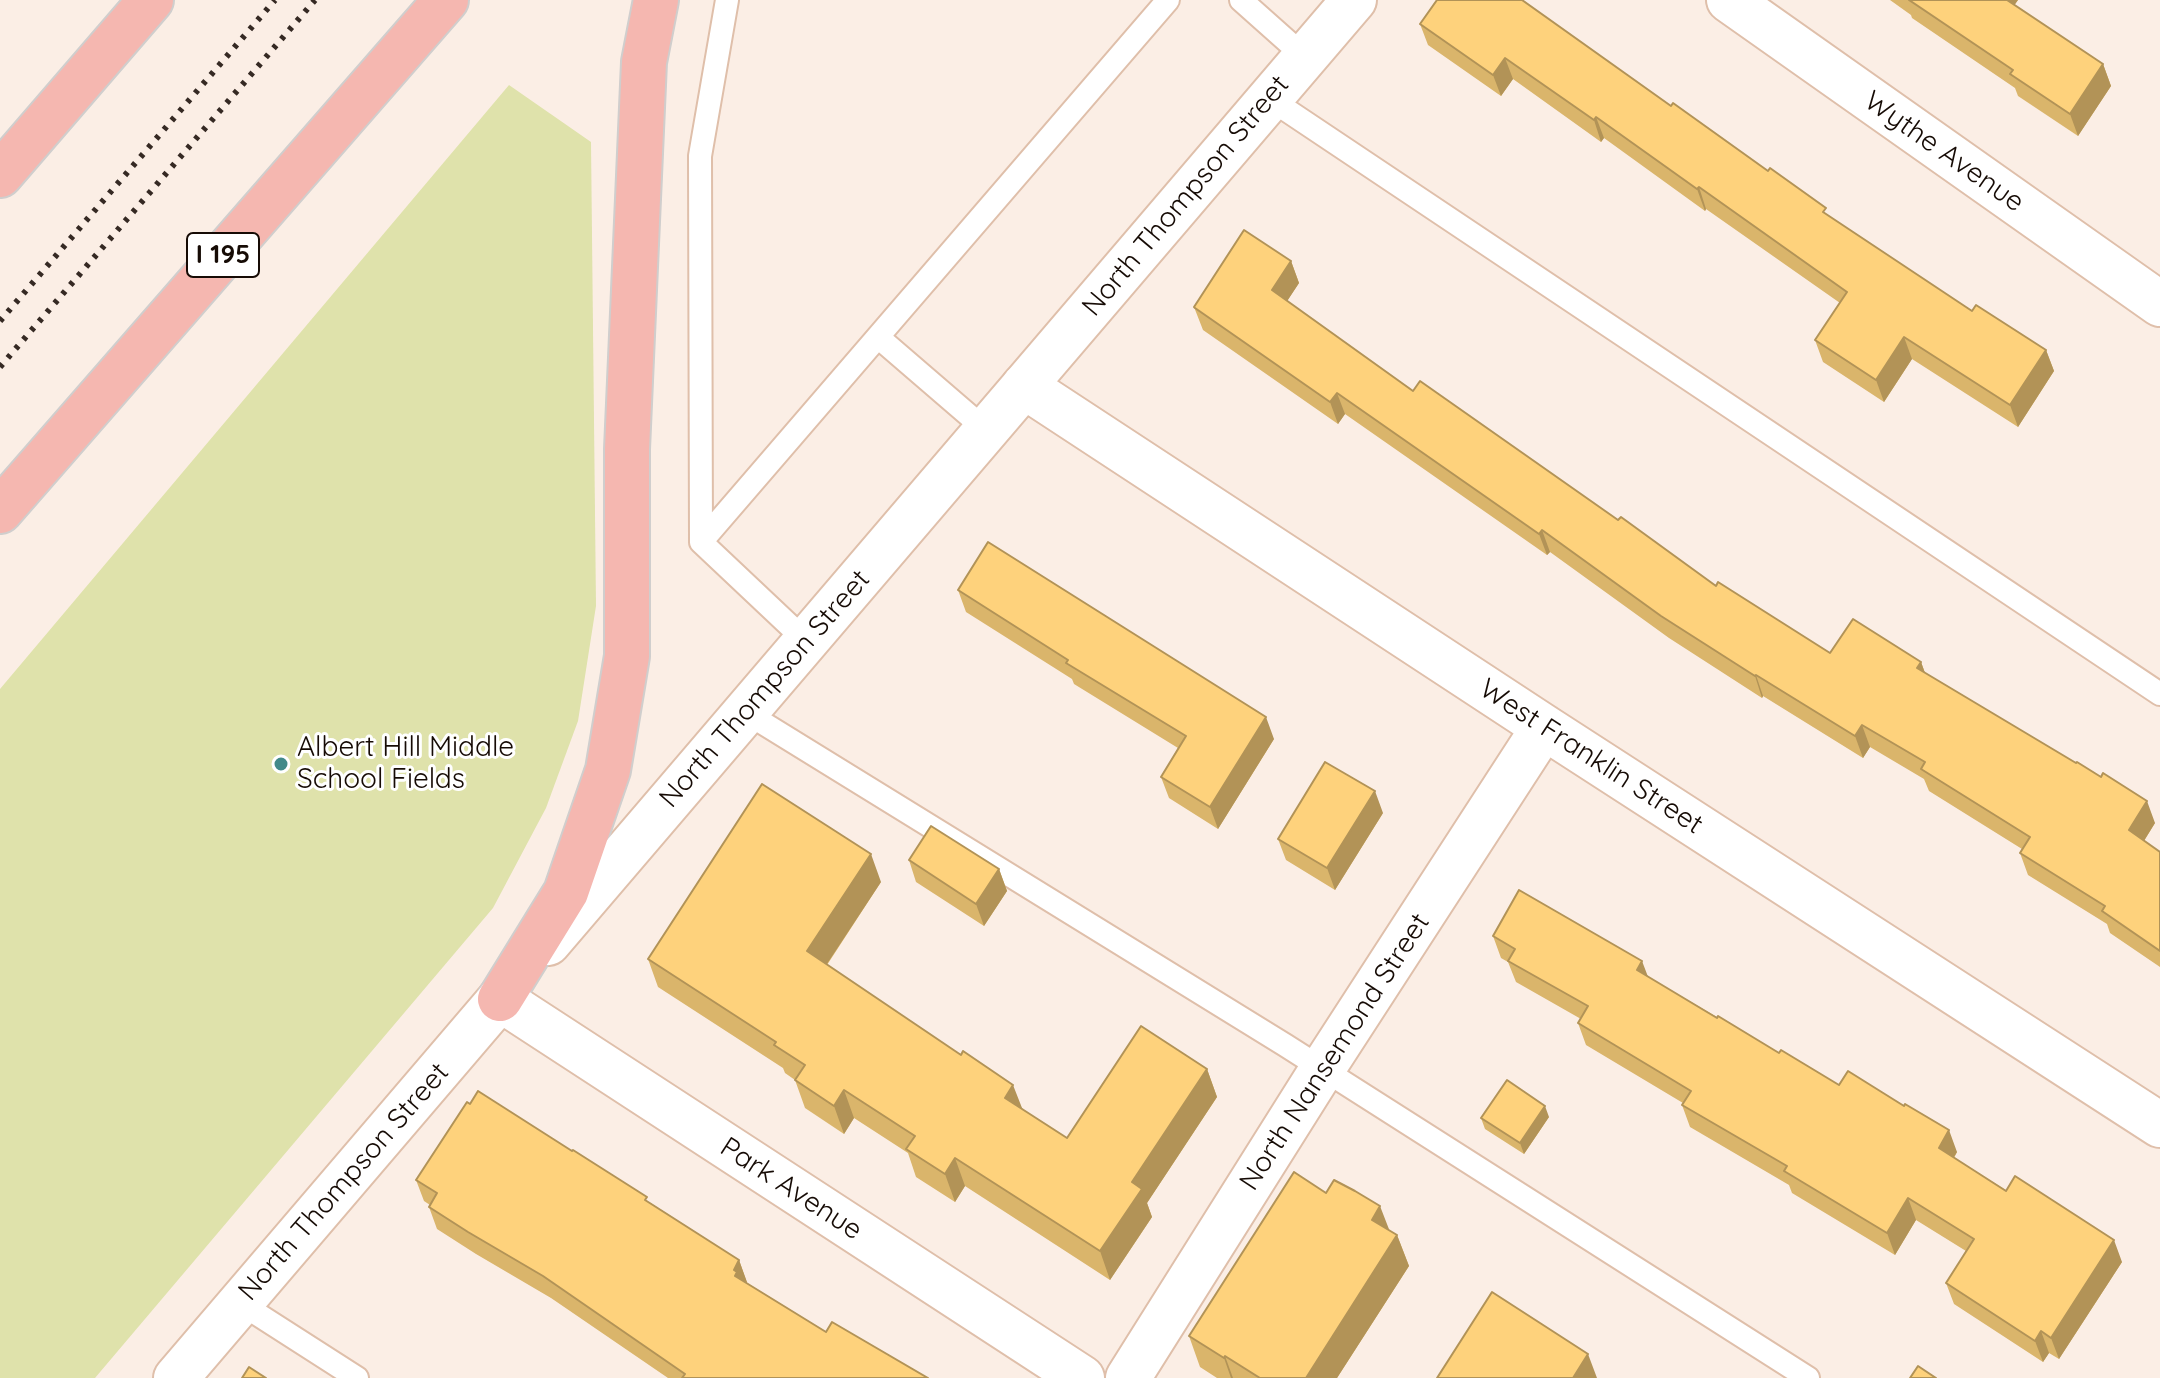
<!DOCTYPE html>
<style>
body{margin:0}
canvas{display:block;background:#fbeee5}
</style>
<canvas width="2160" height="1378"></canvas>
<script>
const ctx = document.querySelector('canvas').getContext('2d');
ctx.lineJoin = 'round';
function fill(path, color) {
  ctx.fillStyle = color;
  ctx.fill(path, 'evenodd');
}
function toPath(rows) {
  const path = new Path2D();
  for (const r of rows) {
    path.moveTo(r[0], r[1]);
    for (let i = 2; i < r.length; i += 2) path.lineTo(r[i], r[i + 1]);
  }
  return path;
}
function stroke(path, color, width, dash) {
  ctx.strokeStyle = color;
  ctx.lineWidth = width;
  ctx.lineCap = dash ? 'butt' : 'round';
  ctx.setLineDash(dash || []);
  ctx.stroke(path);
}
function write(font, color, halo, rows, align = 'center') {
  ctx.font = font + ' Quicksand,sans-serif';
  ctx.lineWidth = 6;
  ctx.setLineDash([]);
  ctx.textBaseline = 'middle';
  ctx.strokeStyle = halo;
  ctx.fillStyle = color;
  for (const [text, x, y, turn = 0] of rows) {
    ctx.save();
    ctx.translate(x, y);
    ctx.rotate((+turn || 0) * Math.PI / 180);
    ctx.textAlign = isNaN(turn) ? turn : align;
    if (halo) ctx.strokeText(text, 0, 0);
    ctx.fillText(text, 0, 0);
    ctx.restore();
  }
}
const green = toPath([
 [509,85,591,142,596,606,578,721,546,808,493,908,95,1378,0,1378,0,689]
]);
const service = toPath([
 [727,0,700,156,701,542,806,641],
 [1241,0,1305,57],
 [1270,99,2160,694],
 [878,337,986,430],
 [701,542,1168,0],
 [745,712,1285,1045,1808,1378],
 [240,1303,357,1378]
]);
const minor = toPath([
 [1729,0,2160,304],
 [1024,386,1544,727,2160,1125],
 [500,999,1082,1378],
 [1128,1378,1323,1068,1544,727]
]);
const tertiary = toPath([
 [548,943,1354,0]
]);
const secondary = toPath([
 [176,1378,500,999]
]);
const motorway = toPath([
 [0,175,151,0],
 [0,511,446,0],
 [500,999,566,892,608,770,627,656,627,449,644,62,656,0]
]);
const rail = toPath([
 [0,321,275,0],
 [0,367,315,0]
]);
const wall = toPath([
 [1437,0,1829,216,1972,311,2046,350,2054,371,2018,427,1912,359,1884,402,1823,362,1815,340,1840,303,1706,209,1705,211,1604,138,1601,142,1513,79,1501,96,1428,45,1420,24],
 [1890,0,2018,0,2014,5,2103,64,2111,86,2078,136,2018,96,2015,88,1912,18,1911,15],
 [1291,261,1299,283,1287,301,1413,391,1618,520,1716,586,1830,653,1921,662,1925,673,2155,823,2144,841,2160,852,2160,967,2110,933,2107,924,2028,875,2020,853,2022,849,1929,791,1924,779,1870,747,1863,758,1763,696,1762,698,1669,638,1550,552,1547,555,1345,414,1338,424,1203,330,1194,307],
 [958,590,1274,739,1218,829,1169,798,1161,777,1178,748,1074,684,1072,679,966,612],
 [1383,813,1335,890,1286,860,1278,839],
 [909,860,999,869,1007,891,984,926,916,882],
 [881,882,827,965,1022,1109,1067,1138,1207,1069,1217,1097,1147,1203,1152,1217,1110,1280,965,1186,955,1202,916,1177,908,1153,854,1118,844,1134,805,1108,795,1080,785,1073,783,1068,658,987,648,959],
 [1493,936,1648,977,1779,1053,1839,1085,1957,1152,1954,1158,2122,1262,2059,1359,2049,1353,2043,1362,1954,1304,1946,1283,1966,1251,1916,1220,1895,1255,1792,1193,1789,1185,1690,1127,1682,1105,1683,1103,1586,1045,1578,1023,1581,1019,1516,982,1508,962,1501,958],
 [1549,1117,1524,1154,1485,1129,1481,1118],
 [416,1180,649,1202,739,1260,747,1283,826,1332,928,1378,668,1378,551,1298,476,1254,437,1229,429,1207,430,1205,424,1201],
 [1326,1193,1397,1235,1409,1266,1337,1378,1217,1378,1200,1367,1189,1336]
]);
const shadedWall = toPath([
 [2001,0,2018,0,2007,16],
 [1505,58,1513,79,1501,96,1493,75],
 [2103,64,2111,86,2078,136,2070,114],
 [1596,117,1604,138,1601,142,1594,120],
 [1699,187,1706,209,1705,211,1697,189],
 [1291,261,1299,283,1280,312,1272,290],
 [1904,337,1912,359,1884,402,1876,380],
 [2046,350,2054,371,2018,427,2010,405],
 [1337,393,1345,414,1338,424,1330,402],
 [1542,530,1550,552,1547,555,1539,534],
 [1921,662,1929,684,1917,668],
 [1756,675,1763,696,1762,698,1755,676],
 [1266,717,1274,739,1218,829,1210,807],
 [1862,725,1870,747,1863,758,1855,736],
 [1375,791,1383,813,1335,890,1327,868],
 [2147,801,2155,823,2137,852,2129,830],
 [871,854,881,882,817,979,807,951],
 [999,869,1007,891,984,926,976,904],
 [1642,961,1650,982,1637,970],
 [1207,1069,1217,1097,1147,1203,1152,1217,1110,1280,1100,1251,1132,1182],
 [1013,1085,1024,1113,1005,1098],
 [844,1090,854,1118,844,1134,834,1106],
 [1545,1106,1549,1117,1524,1154,1520,1143],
 [1949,1130,1957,1152,1946,1170,1939,1148],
 [955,1158,965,1186,955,1202,945,1174],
 [1908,1198,1916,1220,1895,1255,1887,1233],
 [1380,1206,1392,1237,1372,1220],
 [1397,1235,1409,1266,1337,1378,1306,1378],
 [2114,1240,2122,1262,2059,1359,2051,1338],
 [739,1260,747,1282,743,1289,742,1297,734,1270],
 [2041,1331,2049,1353,2043,1362,2035,1341],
 [1588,1354,1597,1378,1573,1378],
 [1225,1356,1233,1378,1231,1378,1224,1358]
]);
const building = toPath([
 [1437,0,1522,0,1671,106,1673,103,1768,171,1770,168,1826,208,1823,212,1972,311,1976,305,2046,350,2010,405,1904,337,1876,380,1815,340,1847,292,1699,187,1697,189,1596,117,1594,120,1505,58,1493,75,1420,24,1437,0],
 [1909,0,2007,0,2103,64,2070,114,2010,74,2013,70,1909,0],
 [1244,230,1291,261,1272,290,1413,391,1420,381,1618,520,1621,517,1716,586,1718,582,1830,653,1853,619,1921,662,1917,668,2076,763,2077,762,2101,777,2103,773,2147,801,2129,830,2160,852,2160,951,2102,911,2105,906,2020,853,2030,837,1921,769,1925,762,1862,725,1855,736,1756,675,1755,676,1661,616,1542,530,1539,534,1337,393,1330,402,1195,308,1194,307,1244,230],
 [988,542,1266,717,1210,807,1161,777,1186,736,1066,663,1068,660,958,590,988,542],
 [1325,762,1375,791,1327,868,1278,839,1325,762],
 [762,784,871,854,807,951,961,1055,963,1051,1013,1085,1005,1098,1067,1138,1141,1026,1207,1069,1132,1182,1142,1189,1100,1251,955,1158,945,1174,906,1149,915,1136,844,1090,834,1106,795,1080,805,1065,774,1045,776,1042,648,959,762,784],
 [931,826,999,869,976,904,909,860,931,826],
 [1519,890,1642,961,1637,970,1717,1018,1718,1016,1779,1053,1781,1050,1839,1085,1848,1071,1904,1106,1905,1104,1949,1130,1939,1148,2006,1191,2015,1176,2114,1240,2051,1338,2041,1331,2035,1341,1946,1283,1974,1239,1908,1198,1887,1233,1784,1171,1787,1166,1682,1105,1691,1091,1578,1023,1588,1006,1508,961,1515,949,1493,936,1519,890],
 [1507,1080,1545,1106,1520,1143,1481,1118,1507,1080],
 [478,1091,572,1151,573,1150,647,1197,645,1200,739,1260,734,1270,737,1272,735,1276,826,1332,832,1322,928,1378,682,1378,685,1374,543,1276,468,1232,429,1207,437,1193,416,1180,467,1102,470,1104,478,1091],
 [1294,1172,1326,1193,1334,1180,1355,1191,1380,1206,1372,1220,1397,1235,1306,1378,1260,1378,1225,1356,1224,1358,1189,1336,1294,1172],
 [1492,1292,1588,1354,1573,1378,1437,1378,1492,1292],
 [1918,1366,1936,1378,1910,1378,1918,1366],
 [249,1367,266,1378,242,1378,249,1367]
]);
const markers = [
 [281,764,8,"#418989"]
];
const shields = [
 [223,255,72]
];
const shieldNames = [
 ["I 195",223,255]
];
const streetNames = [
 ["Wythe Avenue",1944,152,35],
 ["North Thompson Street",1186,196,-50],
 ["North Thompson Street",765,689,-49],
 ["West Franklin Street",1591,757,33],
 ["North Nansemond Street",1335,1052,-57],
 ["North Thompson Street",344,1182,-49],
 ["Park Avenue",791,1189,33]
];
const poiNames = [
 ["Albert Hill Middle",297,748],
 ["School Fields",297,780]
];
fill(green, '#dfe2ab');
stroke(service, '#dfbfaa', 26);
stroke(minor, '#dfbfaa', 48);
stroke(tertiary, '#dfbfaa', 48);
stroke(secondary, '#dfbfaa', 48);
stroke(motorway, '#d0cecd', 48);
stroke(service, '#fff', 22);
stroke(minor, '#fff', 44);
stroke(tertiary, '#fff', 44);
stroke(secondary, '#fff', 44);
stroke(motorway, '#f5b7b0', 44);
stroke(rail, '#352923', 6, [4, 8]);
fill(wall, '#dab56b');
fill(shadedWall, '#b29357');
fill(building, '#fed27c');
stroke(building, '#b29357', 2);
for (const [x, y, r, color] of markers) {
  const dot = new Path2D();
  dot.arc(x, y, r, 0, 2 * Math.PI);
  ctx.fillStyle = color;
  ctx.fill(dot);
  stroke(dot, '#fff', 3);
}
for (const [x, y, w] of shields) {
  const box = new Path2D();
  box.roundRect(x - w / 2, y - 22, w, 44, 6);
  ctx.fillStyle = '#fff';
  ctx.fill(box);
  stroke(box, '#160b05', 2);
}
write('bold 26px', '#160b05', null, shieldNames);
write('28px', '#160b05', '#fff', streetNames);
write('28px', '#160b05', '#fff', poiNames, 'left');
</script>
